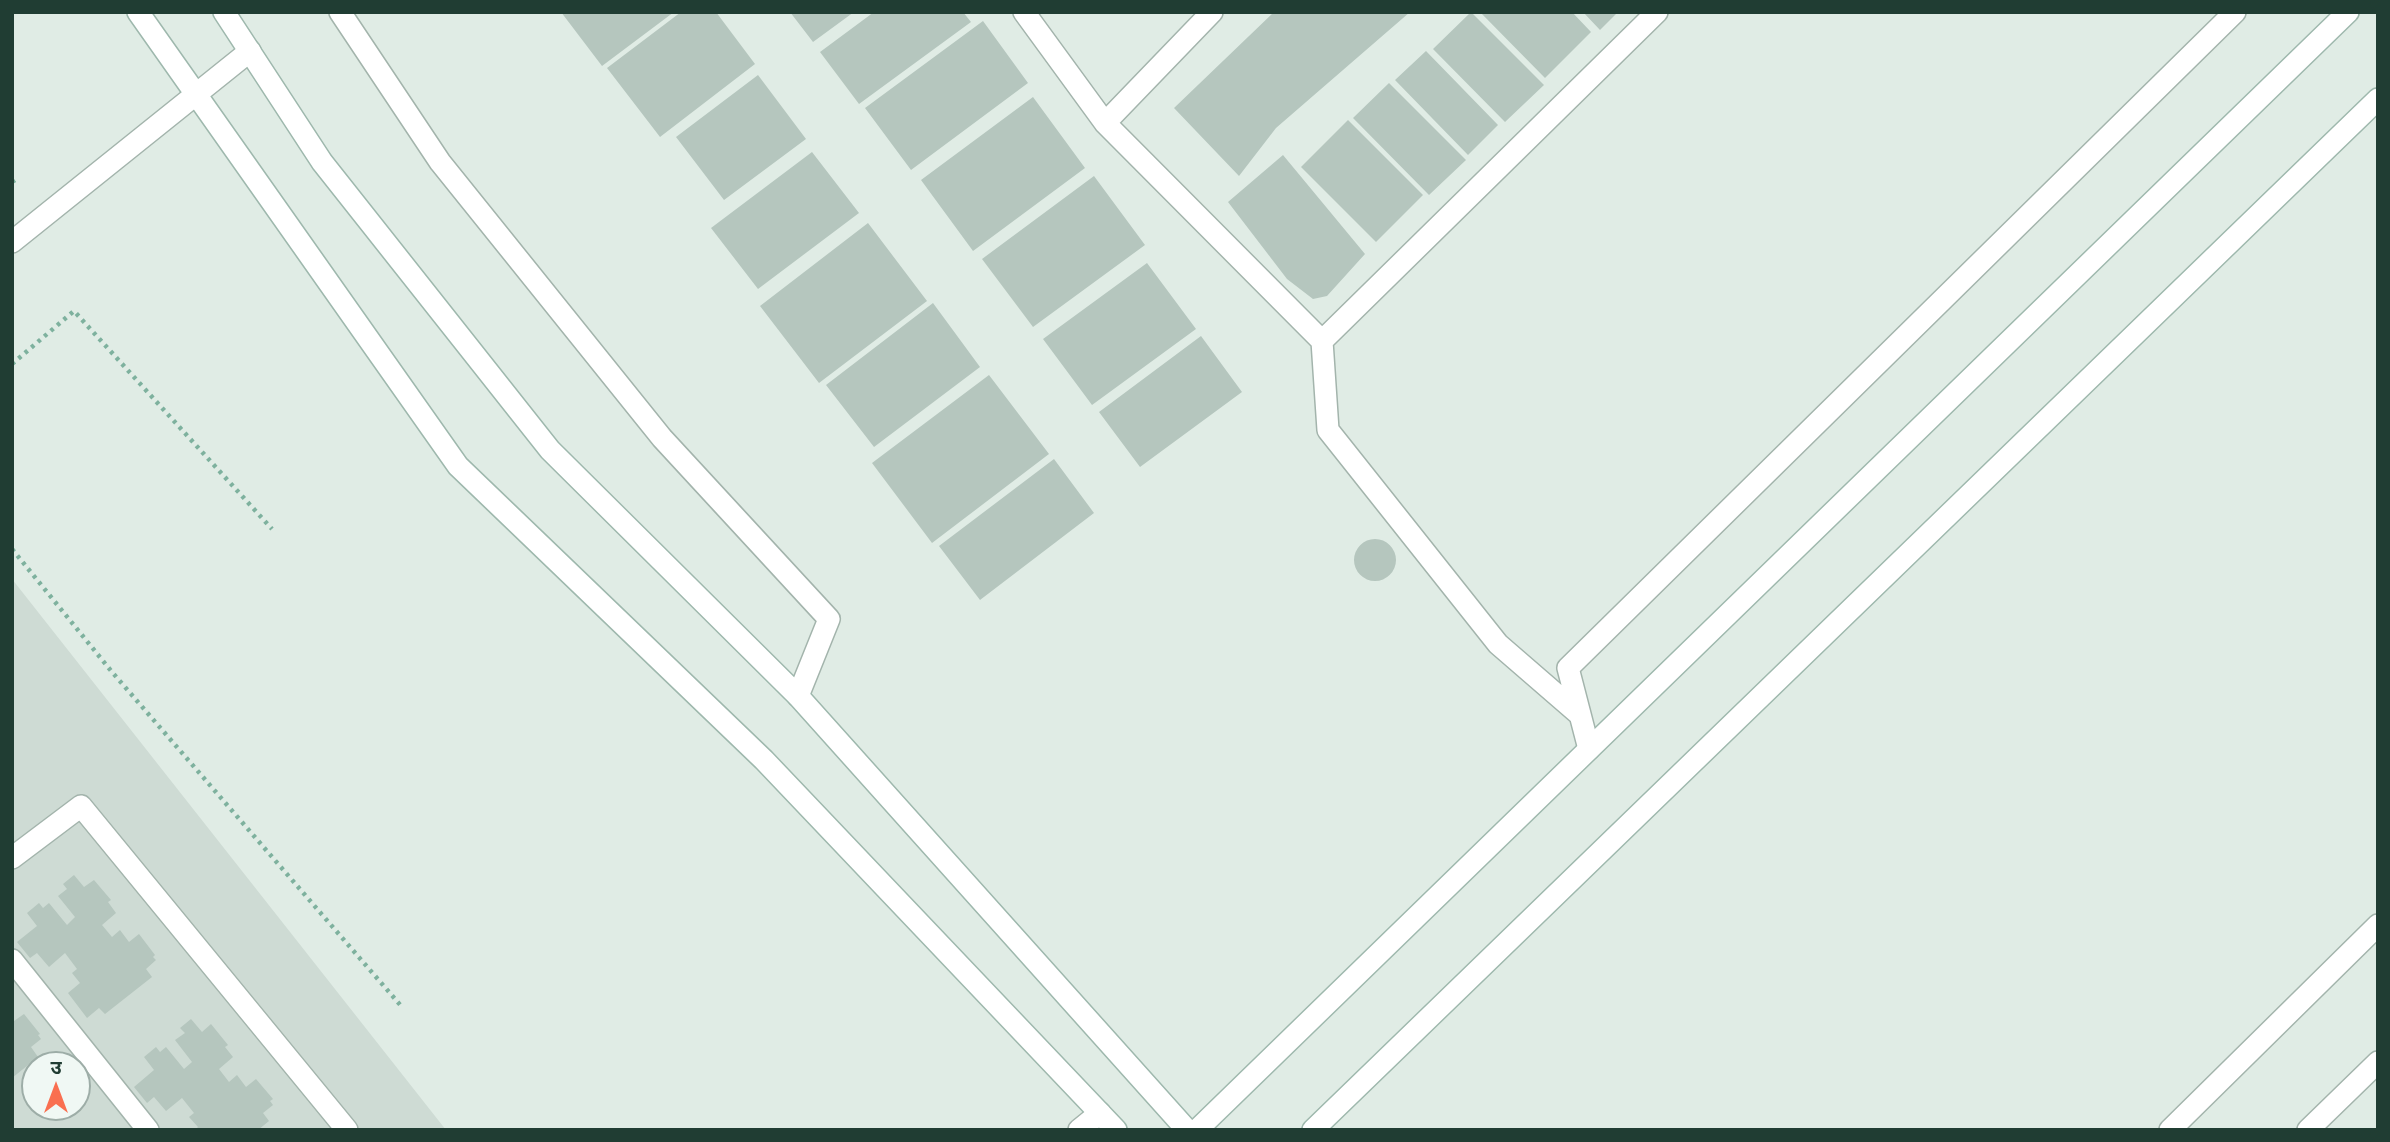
<!DOCTYPE html>
<meta charset="utf-8">
<style>
body{margin:0}
#map{position:relative;width:2390px;height:1142px;overflow:hidden;background:#e0ece5;font-family:"IBM Plex Sans","Noto Sans Devanagari",sans-serif}
canvas{display:block}
.frame{position:absolute;inset:0;border:14px solid #203d33;pointer-events:none}
.north{position:absolute;left:21px;top:1051px;width:70px;height:70px;box-sizing:border-box;background:#f0f8f4;border:2px solid #9dada7;border-radius:50%;rotate:0deg;font-size:19px;font-weight:700;line-height:28px;text-align:center;color:#203d33}
.north::after{content:'';display:block;margin:auto;width:24px;height:32px;background:#f96f50;clip-path:polygon(50% 0,100% 100%,50% 72%,0 100%)}
</style>
<div id="map">
<canvas width="2390" height="1142"></canvas>
<div class="frame"></div>
<div class="north">उ</div>
</div>
<script>
const ctx = document.querySelector('canvas').getContext('2d');
ctx.lineJoin = 'round';
function fill(path, color) {
  ctx.fillStyle = color;
  ctx.fill(path, 'evenodd');
}
function toPath(rows) {
  const path = new Path2D();
  for (const r of rows) {
    if (r.length === 3) {
      path.moveTo(r[0] + r[2], r[1]);
      path.arc(r[0], r[1], r[2], 0, 2 * Math.PI);
      continue;
    }
    path.moveTo(r[0], r[1]);
    for (let i = 2; i < r.length; i += 2) path.lineTo(r[i], r[i + 1]);
  }
  return path;
}
function stroke(path, color, width, dash) {
  ctx.strokeStyle = color;
  ctx.lineWidth = width;
  ctx.lineCap = dash ? 'butt' : 'round';
  ctx.setLineDash(dash || []);
  ctx.stroke(path);
}
const built = toPath([
 [12,579,446,1130,12,1130],
 [35,1065,77,1065,77,1107,35,1107]
]);
const building = toPath([
 [561,12,674,12,602,66],
 [681,12,716,12,755,64,660,137,607,68],
 [790,12,854,12,813,42],
 [874,12,963,12,971,22,859,104,820,52],
 [1274,12,1410,12,1276,128,1239,176,1174,108],
 [1471,12,1544,85,1505,122,1433,49],
 [1480,12,1572,12,1591,32,1545,78],
 [1583,12,1618,12,1600,30],
 [983,21,1028,83,911,170,865,108],
 [1426,51,1498,125,1468,155,1395,80],
 [758,75,806,139,724,200,676,137],
 [1389,83,1466,160,1429,195,1353,118],
 [1033,97,1085,168,973,251,921,180],
 [1348,120,1423,195,1376,242,1301,167],
 [812,152,859,213,758,289,711,228],
 [1283,155,1365,254,1327,296,1313,299,1287,279,1228,202],
 [1094,176,1145,245,1033,327,982,259],
 [868,223,927,301,819,383,760,306],
 [1147,263,1196,329,1092,405,1043,339],
 [933,303,980,367,874,447,826,385],
 [1201,336,1242,392,1140,467,1099,412],
 [989,375,1049,454,932,543,872,463],
 [1054,459,1094,513,980,600,939,546],
 [1375,560,21],
 [74,875,84,887,94,880,111,900,108,902,116,913,102,925,112,937,120,930,129,942,139,934,155,955,153,957,156,960,146,969,152,977,105,1014,99,1008,87,1018,68,993,80,983,72,973,77,969,65,953,49,967,37,953,30,958,17,942,37,926,27,913,39,903,43,908,49,903,67,925,75,917,58,896,67,889,63,884],
 [24,1014,40,1034,38,1035,41,1039,31,1047,38,1057,12,1078,12,1018,14,1021],
 [191,1019,202,1032,211,1024,228,1045,225,1047,233,1057,219,1069,229,1082,237,1075,246,1087,256,1079,273,1099,270,1101,273,1105,263,1113,269,1121,258,1130,195,1130,198,1127,189,1117,194,1113,182,1098,166,1111,154,1097,147,1103,134,1087,154,1070,144,1057,156,1047,160,1052,166,1047,184,1069,192,1062,175,1040,185,1033,180,1028]
]);
const path = toPath([
 [12,182,15,180],
 [12,364,74,311,272,529],
 [12,549,112,672,402,1007]
]);
const street = toPath([
 [340,12,440,162,662,438,829,619,798,696],
 [1024,12,1105,123,1322,341,1328,430,1498,644,1580,715],
 [1105,123,1212,12],
 [12,242,250,51],
 [1322,341,1657,12],
 [1589,749,1568,668,2235,12],
 [12,858,81,806,347,1130],
 [12,960,148,1130],
 [1079,1130,1100,1113],
 [2170,1130,2378,925],
 [2308,1130,2378,1062]
]);
const secondary = toPath([
 [138,12,458,466,764,760,1116,1130],
 [224,12,322,162,550,450,798,696,1187,1130],
 [1197,1130,2348,12],
 [1313,1130,2378,99]
]);
fill(built, '#cedbd4');
fill(building, '#b5c6be');
stroke(street, '#a3b4ac', 24);
stroke(secondary, '#9eb8ad', 24);
stroke(path, '#7eb19e', 4.5, [3.5, 5]);
stroke(street, '#fff', 21);
stroke(secondary, '#fff', 21);
</script>
